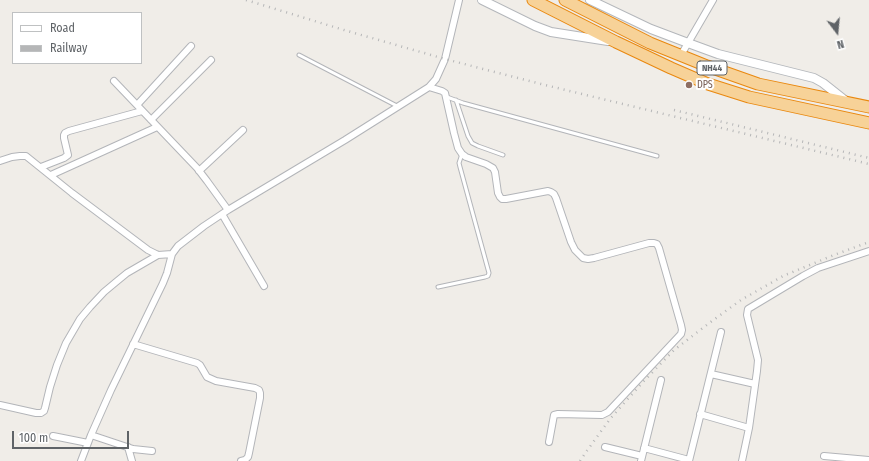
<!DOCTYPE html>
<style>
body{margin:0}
#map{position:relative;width:869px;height:461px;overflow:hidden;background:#f0ede8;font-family:"Fira Sans Condensed",sans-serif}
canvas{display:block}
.legend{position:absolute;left:12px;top:12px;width:130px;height:52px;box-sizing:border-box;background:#fff;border:1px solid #bfc1c2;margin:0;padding:5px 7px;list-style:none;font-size:12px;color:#5f6367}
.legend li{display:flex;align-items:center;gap:8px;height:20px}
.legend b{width:20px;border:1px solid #bfc1c2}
.north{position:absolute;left:817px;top:12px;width:40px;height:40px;-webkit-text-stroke:3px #fff;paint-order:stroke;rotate:164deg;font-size:11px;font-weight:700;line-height:16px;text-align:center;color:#5f6367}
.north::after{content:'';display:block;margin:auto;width:14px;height:18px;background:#5f6367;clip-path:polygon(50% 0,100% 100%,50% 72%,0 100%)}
.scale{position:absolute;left:12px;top:431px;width:117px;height:18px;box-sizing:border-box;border:2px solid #5f6367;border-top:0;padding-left:5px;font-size:12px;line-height:14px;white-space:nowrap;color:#5f6367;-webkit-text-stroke:3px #fff;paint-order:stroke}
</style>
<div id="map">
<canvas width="869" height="461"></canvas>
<ul class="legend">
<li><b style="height:5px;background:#fff"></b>Road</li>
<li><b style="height:5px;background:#b5b6b7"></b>Railway</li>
</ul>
<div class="north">N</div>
<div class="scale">100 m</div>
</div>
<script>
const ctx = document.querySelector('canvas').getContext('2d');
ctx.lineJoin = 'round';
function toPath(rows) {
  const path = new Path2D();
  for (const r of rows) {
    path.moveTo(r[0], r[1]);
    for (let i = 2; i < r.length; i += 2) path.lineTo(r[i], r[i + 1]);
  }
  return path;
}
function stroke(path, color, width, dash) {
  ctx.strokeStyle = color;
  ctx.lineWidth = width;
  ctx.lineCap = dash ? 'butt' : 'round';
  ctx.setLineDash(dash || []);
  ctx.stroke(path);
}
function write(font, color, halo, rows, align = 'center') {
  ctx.font = font + ' "Fira Sans Condensed",sans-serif';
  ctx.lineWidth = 4;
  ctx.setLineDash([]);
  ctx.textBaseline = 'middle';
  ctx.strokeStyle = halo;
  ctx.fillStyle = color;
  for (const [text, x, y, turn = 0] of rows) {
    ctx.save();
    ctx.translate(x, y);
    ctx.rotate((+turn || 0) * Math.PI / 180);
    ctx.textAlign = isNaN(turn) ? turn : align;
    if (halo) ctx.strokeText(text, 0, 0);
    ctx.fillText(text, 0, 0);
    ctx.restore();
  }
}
const lane = toPath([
 [299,55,397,106],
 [447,97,463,103,657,156],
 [456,100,468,136,472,143,478,146,503,155],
 [438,287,485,277,488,276,489,273,460,167,459,163,462,154]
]);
const street = toPath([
 [681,55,713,0],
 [114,81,197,168,207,181,228,210],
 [429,87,442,91,445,93,454,133,458,148,462,154,466,157,486,164,493,168,495,172,498,193,500,197,502,199,506,199,548,191,551,192,554,194,556,198,571,242,575,250,583,258,588,259,594,258,649,243,654,243,657,244,659,248,681,325,682,330,681,334,608,412,602,415,558,414,554,415,549,442],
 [137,105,191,46],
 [151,120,211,60],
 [0,161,12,157,20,156,26,156,72,193,148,250,158,255,172,254],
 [41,167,64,158,68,155,64,138,64,135,65,133,69,131,142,111],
 [199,171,243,130],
 [51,175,157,127],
 [222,214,264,286],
 [133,344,197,363,200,365,207,377,216,381,255,388,259,390,260,393,260,398,249,453,248,457,245,460,241,461],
 [711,374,755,384],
 [0,405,36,413,41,413,44,411,45,408,50,387,57,365,66,343,80,319,90,307,104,292,116,282,127,273,158,255],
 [700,414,749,428,742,461],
 [749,428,757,371,758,360,747,315,748,309,803,276,818,268,869,251],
 [91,435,133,449,152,451],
 [53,436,88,443],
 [128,447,132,461],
 [605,447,642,456],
 [644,448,689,460],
 [824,456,869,460],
 [81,461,91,435,111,390,163,283,167,273,172,254,178,246,204,226,228,210,345,140,429,87,436,79,445,59,459,0],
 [641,461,661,380],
 [689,461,721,332]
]);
const secondary = toPath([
 [482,0,535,26,551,32,608,41],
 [590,0,651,29,688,43,718,54,814,78,823,83,847,102]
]);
const highway = toPath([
 [533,0,616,42,671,68,708,84,749,97,869,123],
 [565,0,650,43,707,66,758,84,869,107]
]);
const rail = toPath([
 [246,0,344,30,445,59,541,84,869,164],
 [674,110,869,158],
 [580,461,586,452,610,419,642,383,674,350,712,321,741,300,783,276,834,255,869,242]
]);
const markers = [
 [689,85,4,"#8d6e63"]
];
const shields = [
 [712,68,30]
];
const shieldNames = [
 ["NH44",712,68]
];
const educationNames = [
 ["DPS",697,85]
];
stroke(lane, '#b3b5b9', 5);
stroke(street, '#b3b5b9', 8);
stroke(secondary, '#b4b7bb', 10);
stroke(highway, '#e9880f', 13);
stroke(lane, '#fff', 3);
stroke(street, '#fff', 6);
stroke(secondary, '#fff', 8);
stroke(highway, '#f7d298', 11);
stroke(rail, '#b5b6b7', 2.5, [1, 5]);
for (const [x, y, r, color] of markers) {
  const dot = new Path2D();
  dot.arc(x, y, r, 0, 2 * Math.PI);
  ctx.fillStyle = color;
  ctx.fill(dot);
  stroke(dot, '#fff', 1.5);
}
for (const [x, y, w] of shields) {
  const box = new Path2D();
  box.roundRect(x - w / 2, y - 7, w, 14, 3);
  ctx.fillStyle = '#fff';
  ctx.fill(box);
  stroke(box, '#5f6367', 1);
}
write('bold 9px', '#5f6367', null, shieldNames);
write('10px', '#785e54', '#fff', educationNames, 'left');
</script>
